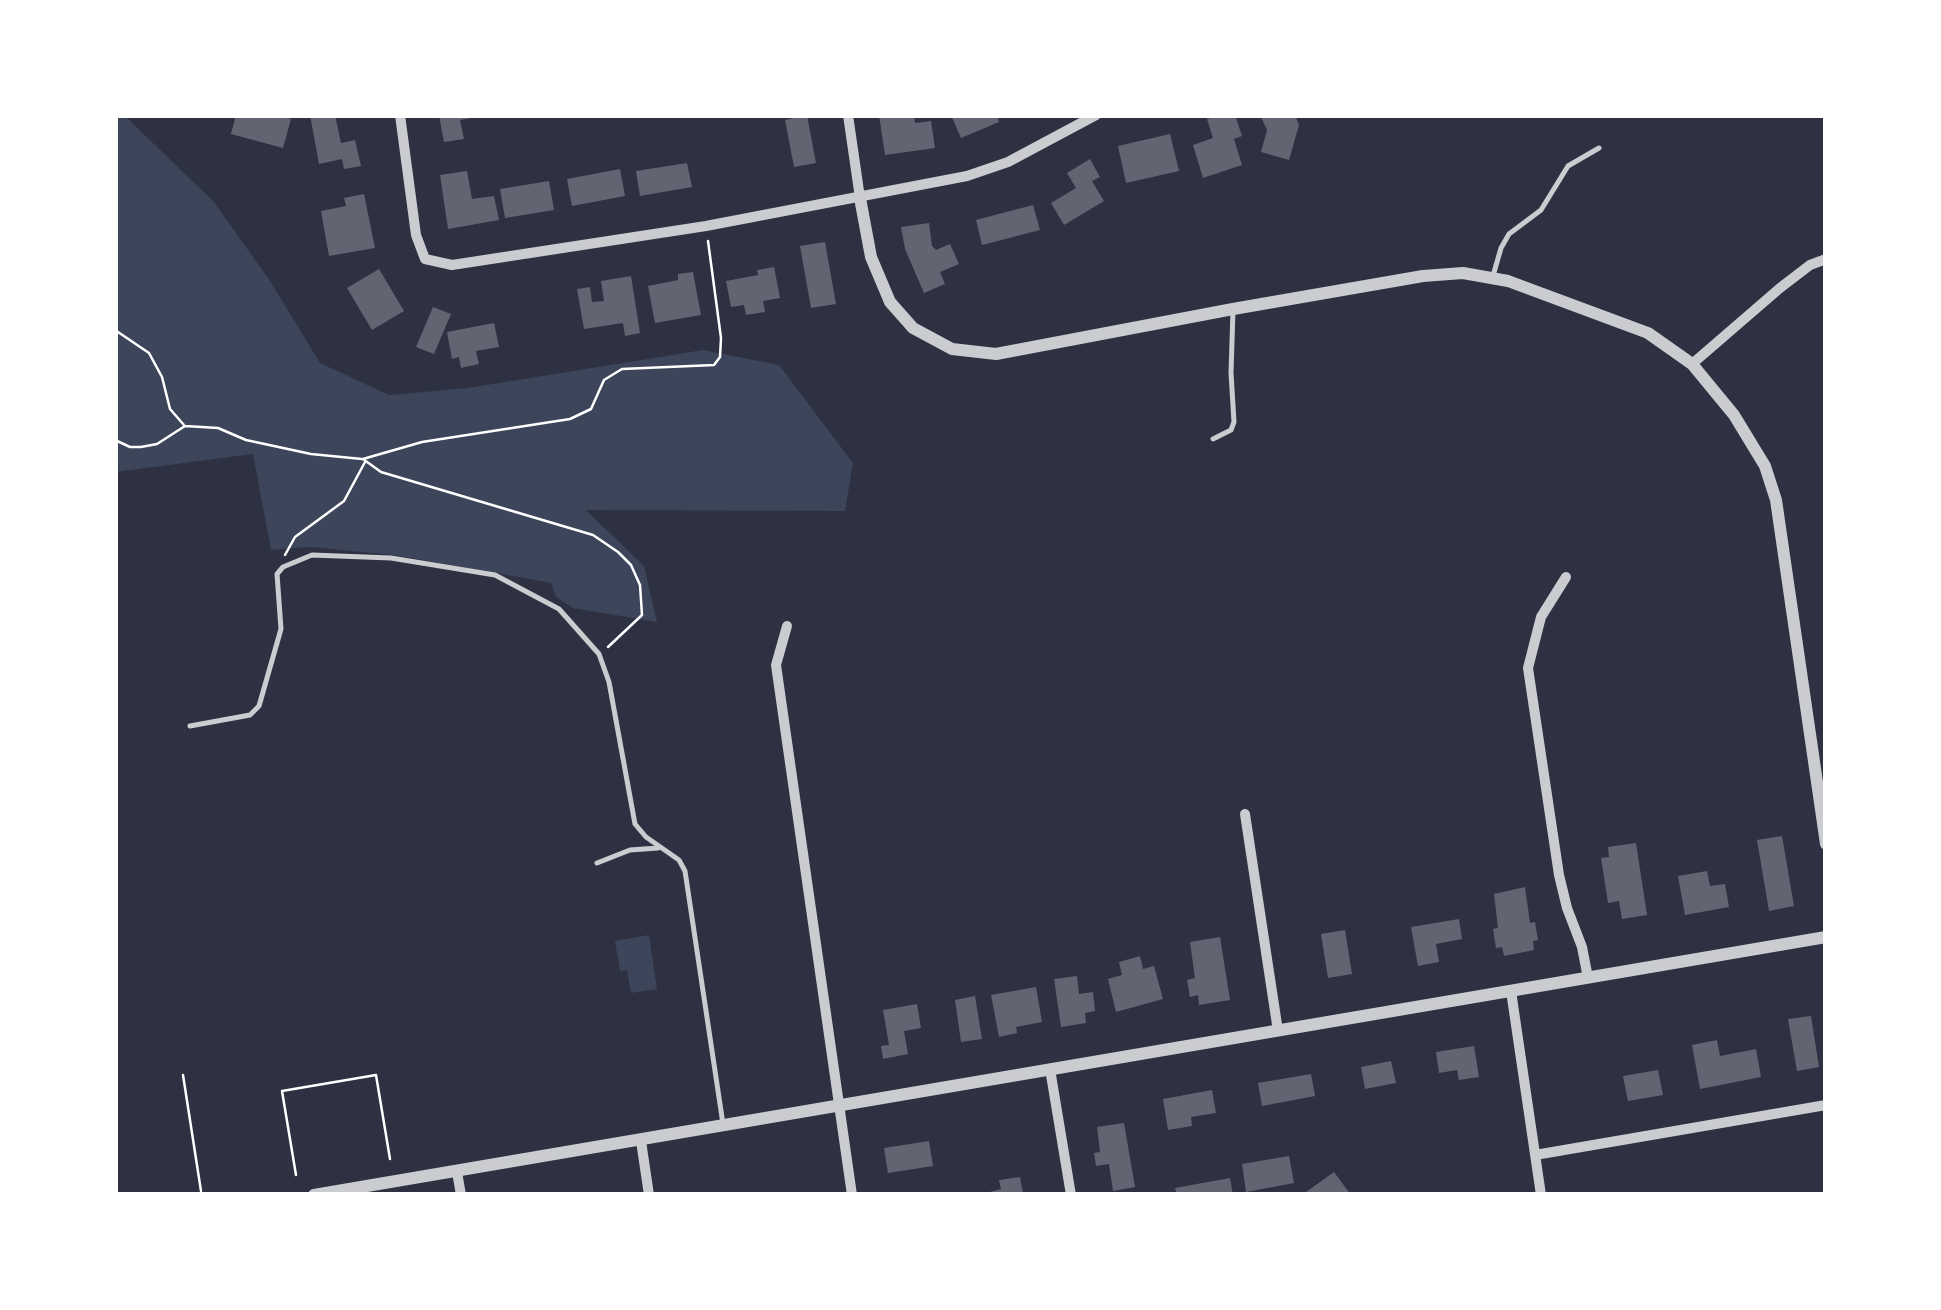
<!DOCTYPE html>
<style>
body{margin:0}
#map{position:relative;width:1941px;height:1310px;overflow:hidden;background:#2d3142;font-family:"Asap Condensed",sans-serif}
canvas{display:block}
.frame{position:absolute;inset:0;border:118px solid #fff;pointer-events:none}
</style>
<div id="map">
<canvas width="1941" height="1310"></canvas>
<div class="frame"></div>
</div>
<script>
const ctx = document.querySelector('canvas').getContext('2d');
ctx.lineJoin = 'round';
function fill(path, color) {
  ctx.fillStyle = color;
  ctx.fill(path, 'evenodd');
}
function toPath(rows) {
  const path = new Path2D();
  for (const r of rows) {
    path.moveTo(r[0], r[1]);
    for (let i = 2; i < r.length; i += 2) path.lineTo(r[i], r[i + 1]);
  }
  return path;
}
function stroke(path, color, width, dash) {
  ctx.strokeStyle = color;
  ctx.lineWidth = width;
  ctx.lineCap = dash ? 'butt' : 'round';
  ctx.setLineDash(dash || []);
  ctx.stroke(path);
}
const green = toPath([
 [115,115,124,115,214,202,270,281,320,363,389,395,468,388,703,350,779,365,853,463,845,511,586,510,644,566,657,622,573,608,556,597,551,583,496,573,394,555,310,547,271,550,253,454,115,472],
 [649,935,657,989,631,993,627,970,620,971,615,941]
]);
const building = toPath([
 [236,115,277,115,291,119,283,148,231,134],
 [310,115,335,115,341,143,355,140,361,166,344,169,342,159,319,164],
 [439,115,477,115,477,117,460,120,464,139,444,142],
 [807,115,816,163,794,167,785,120],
 [879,115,914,115,915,123,931,121,935,148,885,155],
 [951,115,997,115,999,122,961,138],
 [1221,115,1235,115,1242,136,1234,139,1242,165,1203,178,1193,145,1213,138,1207,119],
 [1260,115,1295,115,1299,125,1289,160,1261,152,1267,130],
 [1170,134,1179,171,1126,183,1118,146],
 [1090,159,1100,177,1092,181,1104,201,1064,225,1051,203,1076,188,1067,173],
 [687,163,692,187,640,196,636,171],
 [620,169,625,196,572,206,567,179],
 [467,171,472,199,494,196,499,220,448,229,440,175],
 [549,181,554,210,505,218,500,189],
 [364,194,375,248,329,256,321,211,346,206,344,198],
 [1033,205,1040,230,982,245,976,220],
 [929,223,932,246,936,250,950,244,959,264,940,272,945,284,924,293,905,249,901,227],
 [825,242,836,304,811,308,800,246],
 [774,267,780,298,763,301,765,312,746,315,744,305,731,307,726,281,758,275,757,270],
 [379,269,404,311,372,330,347,288],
 [693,272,701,315,655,323,648,286,678,280,678,274],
 [631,276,640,333,625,336,623,323,584,329,577,289,590,287,592,302,604,301,601,281],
 [433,307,451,314,434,354,416,347],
 [494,323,499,347,476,351,479,364,461,368,459,357,452,359,447,332],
 [1782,836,1794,906,1769,911,1757,840],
 [1636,843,1647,915,1622,919,1619,901,1608,903,1601,858,1609,857,1608,847],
 [1707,871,1710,886,1725,884,1729,907,1685,915,1678,876],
 [1525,887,1530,923,1535,922,1538,940,1533,941,1534,950,1504,956,1502,947,1496,948,1493,929,1498,928,1494,894],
 [1459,919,1462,939,1436,944,1439,962,1418,966,1411,927],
 [1345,930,1352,974,1328,978,1321,934],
 [1220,937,1230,1000,1199,1005,1198,995,1190,997,1187,980,1195,978,1190,942],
 [1140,956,1143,969,1154,966,1163,999,1116,1012,1108,979,1122,975,1119,962],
 [1077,976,1079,994,1093,992,1095,1011,1085,1013,1086,1023,1061,1027,1054,979],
 [1036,987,1042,1022,1016,1027,1017,1033,999,1037,991,995],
 [975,996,982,1039,961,1042,955,1000],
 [917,1004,921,1028,904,1031,908,1054,883,1059,881,1046,889,1045,883,1010],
 [1811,1016,1819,1067,1797,1071,1788,1019],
 [1717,1040,1720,1056,1756,1049,1761,1077,1700,1089,1692,1045],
 [1474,1046,1479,1077,1459,1080,1457,1070,1439,1073,1436,1052],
 [1391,1061,1396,1083,1365,1089,1361,1067],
 [1658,1070,1663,1095,1628,1101,1623,1076],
 [1311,1074,1315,1096,1262,1106,1258,1083],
 [1212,1090,1216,1113,1191,1117,1192,1126,1168,1130,1163,1099],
 [1124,1123,1135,1187,1113,1191,1109,1164,1096,1166,1094,1153,1100,1152,1097,1127],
 [929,1141,933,1166,888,1173,884,1148],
 [1289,1156,1294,1183,1246,1192,1242,1164],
 [1334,1172,1351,1195,1308,1195,1306,1192],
 [1020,1177,1023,1193,979,1195,1001,1189,999,1180],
 [1230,1178,1233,1195,1177,1195,1175,1188]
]);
const path = toPath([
 [115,330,149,353,162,377,170,409,184,425],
 [115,440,130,447,141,447,157,444,185,426,218,428,246,440,311,454,362,459],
 [285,555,295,537,344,501,365,462],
 [608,647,642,615,640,585,631,565,618,552,593,535,381,472,363,459,422,442,570,419,591,409,604,380,622,369,714,365,720,357,721,338,708,241],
 [183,1075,201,1191],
 [296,1175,282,1091,376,1075,390,1159]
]);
const service = toPath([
 [1493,276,1501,248,1509,234,1541,210,1568,166,1599,148],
 [1213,439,1231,430,1234,422,1231,373,1233,310],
 [190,726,250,715,259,706,281,629,277,574,283,567,312,555,391,558,495,575,559,609,599,654,609,682,635,824,646,837,679,860,685,871,723,1124],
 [597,863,630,850,658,848]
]);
const minor = toPath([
 [400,115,416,235,425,259,452,265,706,226,967,176,1008,162,1096,115],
 [848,115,860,198],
 [1692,364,1780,288,1810,265,1826,259],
 [1566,577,1541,617,1528,668,1559,875,1567,908,1582,947,1588,978],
 [787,626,776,665,852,1195],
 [1245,814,1278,1031],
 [1511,991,1541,1195],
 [1050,1069,1071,1195],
 [641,1141,649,1195],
 [1535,1155,1826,1105],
 [457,1172,461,1195]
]);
const tertiary = toPath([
 [860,198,871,257,890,302,913,328,952,349,996,354,1233,309,1423,276,1463,273,1508,281,1648,333,1692,364,1734,415,1765,466,1776,500,1826,844],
 [314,1195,1826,937]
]);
fill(green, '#3c4559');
fill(building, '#626471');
stroke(path, '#fff', 2.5);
stroke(service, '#caccd0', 5);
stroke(minor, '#caccd0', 10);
stroke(tertiary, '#caccd0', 12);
</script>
